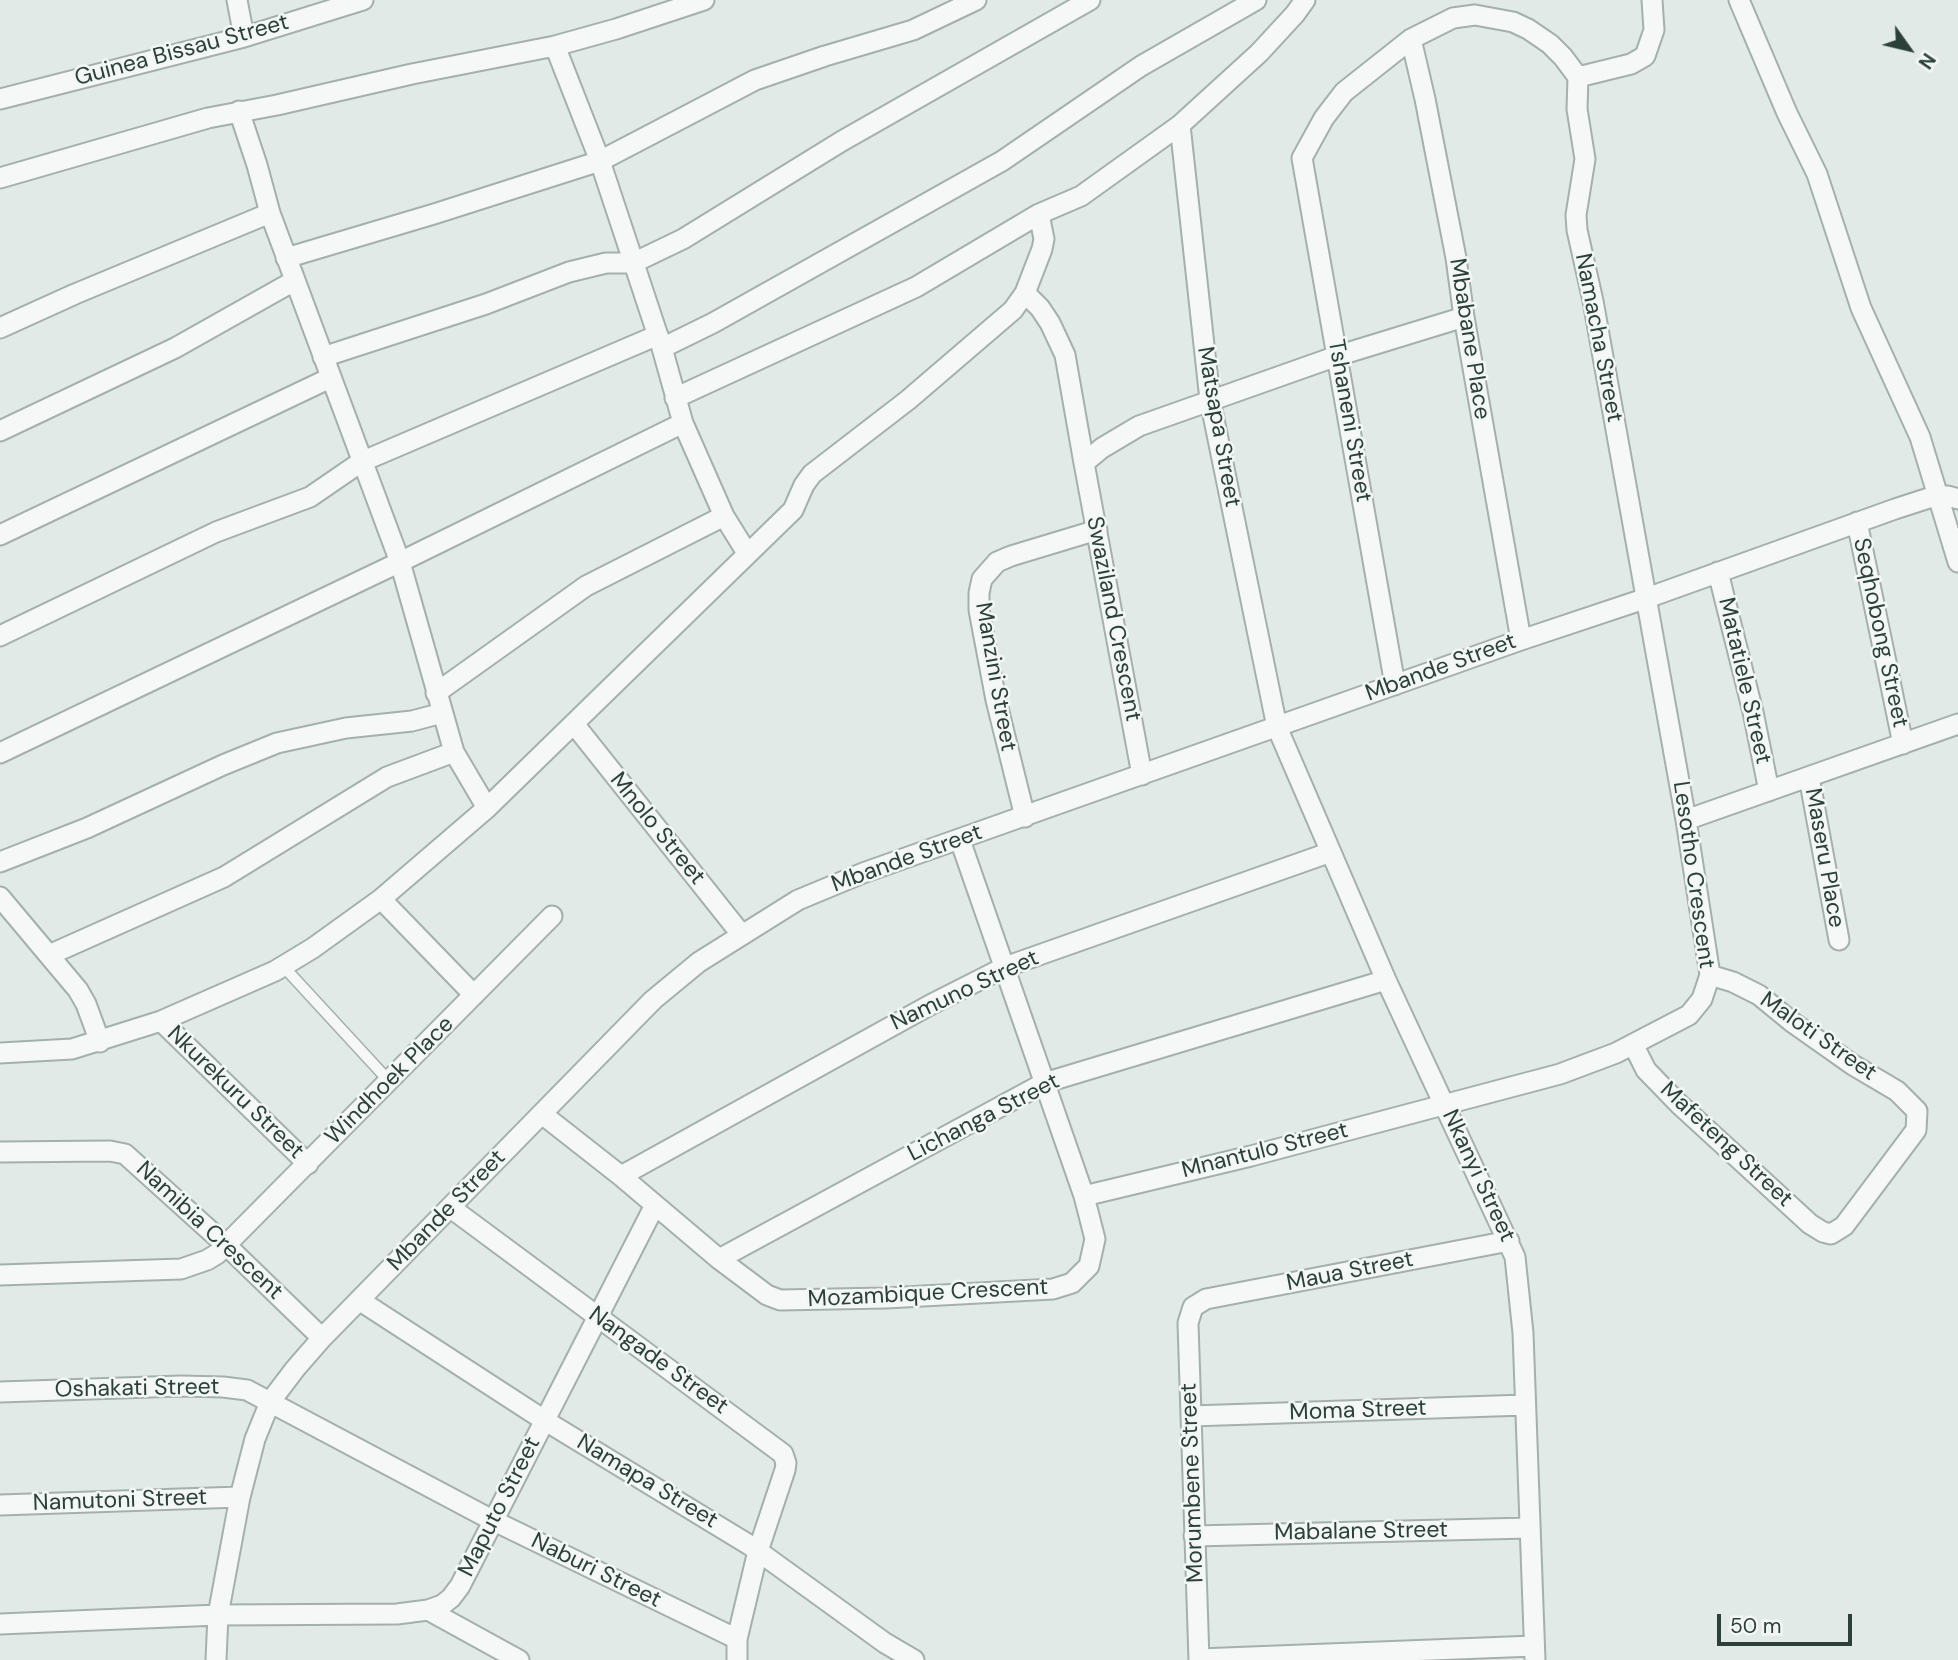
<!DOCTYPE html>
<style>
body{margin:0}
#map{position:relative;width:1958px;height:1660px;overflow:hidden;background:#e2eae7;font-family:"DM Sans",sans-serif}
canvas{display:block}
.north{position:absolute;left:1874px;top:14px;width:70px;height:70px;-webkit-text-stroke:5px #f2f7f5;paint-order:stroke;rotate:124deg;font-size:19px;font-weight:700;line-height:28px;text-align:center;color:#2c4039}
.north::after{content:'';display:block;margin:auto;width:24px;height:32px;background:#2c4039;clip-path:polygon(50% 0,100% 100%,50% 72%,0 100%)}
.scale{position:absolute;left:1717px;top:1614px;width:135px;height:32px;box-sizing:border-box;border:4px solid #2c4039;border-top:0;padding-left:9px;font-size:21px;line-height:24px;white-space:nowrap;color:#2c4039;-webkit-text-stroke:5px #f2f7f5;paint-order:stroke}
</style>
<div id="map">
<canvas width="1958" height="1660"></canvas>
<div class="north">N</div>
<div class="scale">50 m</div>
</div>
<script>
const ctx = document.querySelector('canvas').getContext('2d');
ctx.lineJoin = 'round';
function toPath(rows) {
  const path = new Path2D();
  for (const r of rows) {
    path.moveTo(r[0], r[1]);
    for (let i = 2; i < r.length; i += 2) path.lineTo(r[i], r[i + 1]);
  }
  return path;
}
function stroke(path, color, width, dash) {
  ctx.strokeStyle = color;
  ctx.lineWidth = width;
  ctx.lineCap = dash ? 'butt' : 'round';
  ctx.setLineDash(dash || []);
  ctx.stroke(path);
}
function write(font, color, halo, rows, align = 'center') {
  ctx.font = font + ' "DM Sans",sans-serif';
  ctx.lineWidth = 5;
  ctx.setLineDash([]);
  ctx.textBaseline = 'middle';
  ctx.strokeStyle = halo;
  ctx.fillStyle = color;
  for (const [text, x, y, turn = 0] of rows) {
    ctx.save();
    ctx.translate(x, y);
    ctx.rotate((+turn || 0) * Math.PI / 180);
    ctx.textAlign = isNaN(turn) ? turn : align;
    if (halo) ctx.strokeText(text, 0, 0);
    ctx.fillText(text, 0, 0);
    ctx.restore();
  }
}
const service = toPath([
 [283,966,389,1081]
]);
const minor = toPath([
 [237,0,244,37],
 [1739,0,1787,113,1817,174,1861,308,1920,437,1958,562],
 [1411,39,1425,99,1456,258,1464,317,1521,640],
 [555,46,600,161,662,348,683,423,724,516,747,553],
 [1578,77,1631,64,1645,56,1654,30,1652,0],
 [0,99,244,37,363,0],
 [239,111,257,165,270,213,400,562,454,752,487,808],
 [1180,125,1210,400,1277,727,1386,980,1515,1257,1523,1333,1535,1660],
 [0,178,208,118,277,105,412,74,555,46,616,29,704,0],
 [286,258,434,214,600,161,755,80,825,56,913,30,976,0],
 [1025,293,1040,308,1050,323,1065,355,1084,463],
 [0,328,75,294,270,213],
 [662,348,713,323,1002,161,1141,66,1256,0],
 [323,357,486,304,569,272,606,263,633,263,683,239,842,141,1090,0],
 [675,398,916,287,1039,214,1081,196,1180,125,1259,53,1295,14,1305,0],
 [0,431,175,348,294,281],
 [1857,522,1903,744],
 [0,535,330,378],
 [1718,572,1753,712,1769,791],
 [0,636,216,532,310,497,361,462,658,335],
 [1395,685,1302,158,1324,118,1344,92,1411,39,1453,18,1475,15,1513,22,1528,29,1550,44,1563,57,1578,77],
 [436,693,586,586,724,516],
 [574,724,741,934],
 [0,753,400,562,683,423],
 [1142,775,1084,463,1102,448,1139,426,1337,356,1464,317],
 [1809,777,1839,940],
 [1025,817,996,700,979,610,979,593,982,579,997,562,1011,556,1097,530],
 [1686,820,1958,724],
 [0,862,87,828,223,765,277,743,346,728,412,721,442,713],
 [0,897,78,990,86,1004,100,1042],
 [381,899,474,995],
 [49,955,224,877,387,777,454,752],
 [161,1021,308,1164],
 [1633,1044,1646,1070,1679,1104,1810,1224,1823,1232,1831,1234,1844,1226,1916,1130,1917,1111,1897,1091,1853,1065,1792,1022,1759,995,1733,982,1710,975],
 [0,1053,72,1049,161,1021,275,971,313,948,381,899,487,808,793,510,804,485,812,474,908,400,1013,310,1025,293,1042,249,1044,239,1039,214],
 [542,1114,621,1176,719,1259,767,1295,780,1300,886,1298,1053,1289,1072,1283,1089,1266,1095,1239,1084,1196,960,840],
 [0,1152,110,1151,125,1154,227,1246,322,1338],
 [621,1176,930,1005,1005,967,1331,852],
 [1084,1196,1251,1156,1560,1074,1616,1053,1689,1015,1702,999,1710,975,1686,820,1593,301,1577,230,1576,215,1585,159,1577,109,1578,77],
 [451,1208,783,1454,786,1463,785,1470,758,1551,737,1639,737,1660],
 [719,1259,1044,1083,1386,980],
 [0,1275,181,1269,207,1260,217,1254,552,916],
 [359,1300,544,1420,751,1546,885,1643,914,1660],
 [0,1392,181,1386,223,1387,247,1390,492,1520,737,1639],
 [1191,1416,1525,1405],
 [0,1505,240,1497],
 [1194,1536,1529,1528],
 [428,1610,519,1660],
 [0,1624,218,1615,397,1614,428,1610,442,1605,451,1598,460,1586,655,1205],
 [1199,1659,1534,1646],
 [216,1660,218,1615,240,1497,255,1439,270,1402,295,1369,322,1338,653,1000,699,962,798,900,863,873,1521,640,1647,598,1895,509,1935,496,1948,496,1958,499],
 [1199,1660,1188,1323,1193,1307,1206,1299,1509,1241]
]);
const streetNames = [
 ["Guinea Bissau Street",182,51,-15],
 ["Namacha Street",1598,338,79],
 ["Mbabane Place",1469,339,81],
 ["Tshaneni Street",1349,421,80],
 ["Matsapa Street",1218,427,80],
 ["Swaziland Crescent",1113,619,79],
 ["Seqhobong Street",1880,633,78],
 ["Mbande Street",1441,668,-20],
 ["Manzini Street",995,677,80],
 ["Matatiele Street",1744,681,77],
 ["Mnolo Street",657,829,51],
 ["Maseru Place",1824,858,80],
 ["Mbande Street",907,859,-20],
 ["Lesotho Crescent",1693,875,82],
 ["Namuno Street",965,991,-25],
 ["Maloti Street",1818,1037,35],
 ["Windhoek Place",390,1081,-45],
 ["Nkurekuru Street",235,1093,44],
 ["Lichanga Street",984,1118,-27],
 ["Mafeteng Street",1726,1145,43],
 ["Mnantulo Street",1265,1151,-14],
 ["Nkanyi Street",1478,1176,65],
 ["Mbande Street",447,1211,-46],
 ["Namibia Crescent",209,1231,43],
 ["Maua Street",1350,1272,-11],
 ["Mozambique Crescent",928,1294,-3],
 ["Nangade Street",658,1361,36],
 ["Oshakati Street",137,1389,-1],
 ["Moma Street",1358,1411,-2],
 ["Namapa Street",647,1482,31],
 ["Morumbene Street",1193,1483,-92],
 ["Namutoni Street",120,1501,-2],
 ["Maputo Street",500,1507,-63],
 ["Mabalane Street",1361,1532,-1],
 ["Naburi Street",596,1571,26]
];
stroke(service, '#a4b0ac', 13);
stroke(minor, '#a4b0ac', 23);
stroke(service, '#f5f8f7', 10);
stroke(minor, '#f5f8f7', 19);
write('23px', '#2c4039', '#f2f7f5', streetNames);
</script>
